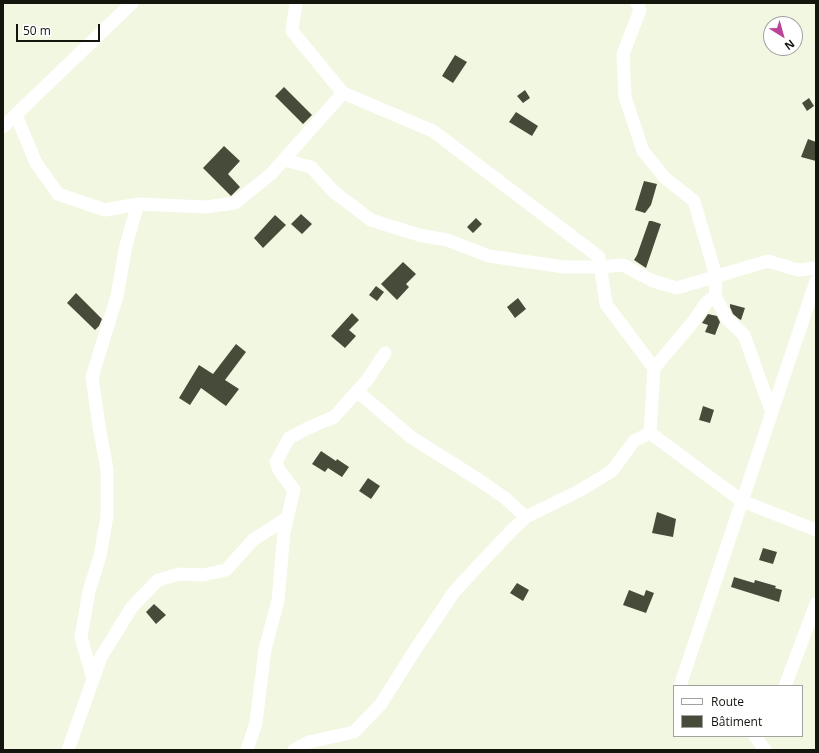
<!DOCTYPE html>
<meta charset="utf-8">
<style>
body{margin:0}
#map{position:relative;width:819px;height:753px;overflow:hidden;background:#f1f7e1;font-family:"Open Sans",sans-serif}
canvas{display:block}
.frame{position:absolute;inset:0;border:4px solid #14160e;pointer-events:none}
.legend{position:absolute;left:673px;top:685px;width:130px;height:52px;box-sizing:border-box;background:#fff;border:1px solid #a1a29f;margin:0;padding:5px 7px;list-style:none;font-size:12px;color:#14160e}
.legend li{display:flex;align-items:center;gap:8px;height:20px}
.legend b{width:20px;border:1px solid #a1a29f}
.north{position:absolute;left:763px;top:16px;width:40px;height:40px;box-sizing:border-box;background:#fff;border:1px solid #a1a29f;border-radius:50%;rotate:143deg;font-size:11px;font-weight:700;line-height:16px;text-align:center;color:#14160e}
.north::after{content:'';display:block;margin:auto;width:14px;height:18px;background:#b49;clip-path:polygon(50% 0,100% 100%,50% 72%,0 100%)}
.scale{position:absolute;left:16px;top:24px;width:84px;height:18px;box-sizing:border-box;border:2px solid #14160e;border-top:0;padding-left:5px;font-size:12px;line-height:14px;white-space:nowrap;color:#14160e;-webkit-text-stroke:3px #fff;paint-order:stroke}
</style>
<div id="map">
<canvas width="819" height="753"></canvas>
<div class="frame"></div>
<ul class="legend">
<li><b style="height:5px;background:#fff"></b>Route</li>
<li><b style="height:11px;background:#474c3a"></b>Bâtiment</li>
</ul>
<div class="north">N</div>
<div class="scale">50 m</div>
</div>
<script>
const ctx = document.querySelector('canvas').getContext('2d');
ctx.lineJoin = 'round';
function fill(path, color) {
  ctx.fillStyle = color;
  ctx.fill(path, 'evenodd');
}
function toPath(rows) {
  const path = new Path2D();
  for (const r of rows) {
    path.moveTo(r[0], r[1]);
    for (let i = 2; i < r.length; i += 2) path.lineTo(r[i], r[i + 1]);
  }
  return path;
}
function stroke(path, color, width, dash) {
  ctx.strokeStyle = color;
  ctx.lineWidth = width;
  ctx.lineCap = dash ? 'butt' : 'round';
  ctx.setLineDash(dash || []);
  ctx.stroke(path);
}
const building = toPath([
 [455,55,467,62,453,83,442,76],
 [284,87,312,115,303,124,275,96],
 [525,90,530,98,523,103,517,96],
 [809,98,814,106,807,111,802,103],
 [516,112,538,126,532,136,509,122],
 [808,139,816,142,816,161,801,157],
 [224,146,240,161,228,174,240,187,231,196,203,168],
 [644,181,657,184,651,205,645,213,635,210],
 [301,214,312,224,302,234,291,224],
 [275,215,286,225,263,248,254,238],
 [476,218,482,224,473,233,467,227],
 [649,221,652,221,661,224,646,268,634,260,637,255],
 [403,262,416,274,406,284,409,287,397,300,381,284],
 [376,286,384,292,377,301,369,295],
 [76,293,102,319,99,326,95,330,67,303],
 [518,298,526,309,515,318,507,307],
 [730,304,745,308,741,320,739,319,733,314,730,307],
 [352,313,359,320,349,330,356,336,345,348,331,336],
 [708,314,717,316,720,322,715,335,705,332,708,325,702,323],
 [236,344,246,352,225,380,239,389,226,406,201,388,190,405,179,398,199,365,213,374],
 [703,406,714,410,710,423,699,420],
 [321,451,336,461,337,459,349,467,342,477,328,468,325,472,312,464],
 [368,478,380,486,371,499,359,491],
 [657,512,676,519,673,537,652,533],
 [763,548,777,552,773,564,759,560],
 [734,577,754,583,755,580,776,586,775,588,782,590,779,602,731,587],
 [517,583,529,590,523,601,510,593],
 [629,590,644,596,646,590,654,593,646,613,623,605],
 [154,604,166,615,156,624,146,612]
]);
const minor = toPath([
 [296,3,292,31,343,93,433,131,599,257,606,304,654,368,650,433,742,501,816,530],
 [637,3,640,10,623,54,625,97,643,151,665,178,694,201,716,276,715,296,727,319,744,335,772,413],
 [16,115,36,163,58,194,105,210,138,204,205,207,235,203,271,174,343,93],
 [3,127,132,3],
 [284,160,311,167,334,192,371,220,419,235,447,240,489,256,564,267,600,267,623,265,653,281,677,288,768,261,798,270,816,268],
 [654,368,693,322,706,303,715,296],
 [357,391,411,437,479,480,505,498,526,517],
 [93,679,81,637,89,591,100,556,107,516,107,469,99,426,92,377,117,296,126,245,138,204],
 [680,686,816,281],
 [785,686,816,604],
 [755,736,765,750],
 [68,750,101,657,132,607,158,580,180,574,203,575,226,570,253,540,287,518],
 [247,750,256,723,265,649,278,601,284,532,294,490,279,470,276,462,289,438,308,428,334,417,368,379,385,353],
 [294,750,309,742,354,732,381,704,413,653,454,592,477,567,512,530,526,517,579,491,612,471,634,441,650,433]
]);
fill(building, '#474c3a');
stroke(minor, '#fff', 13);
</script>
